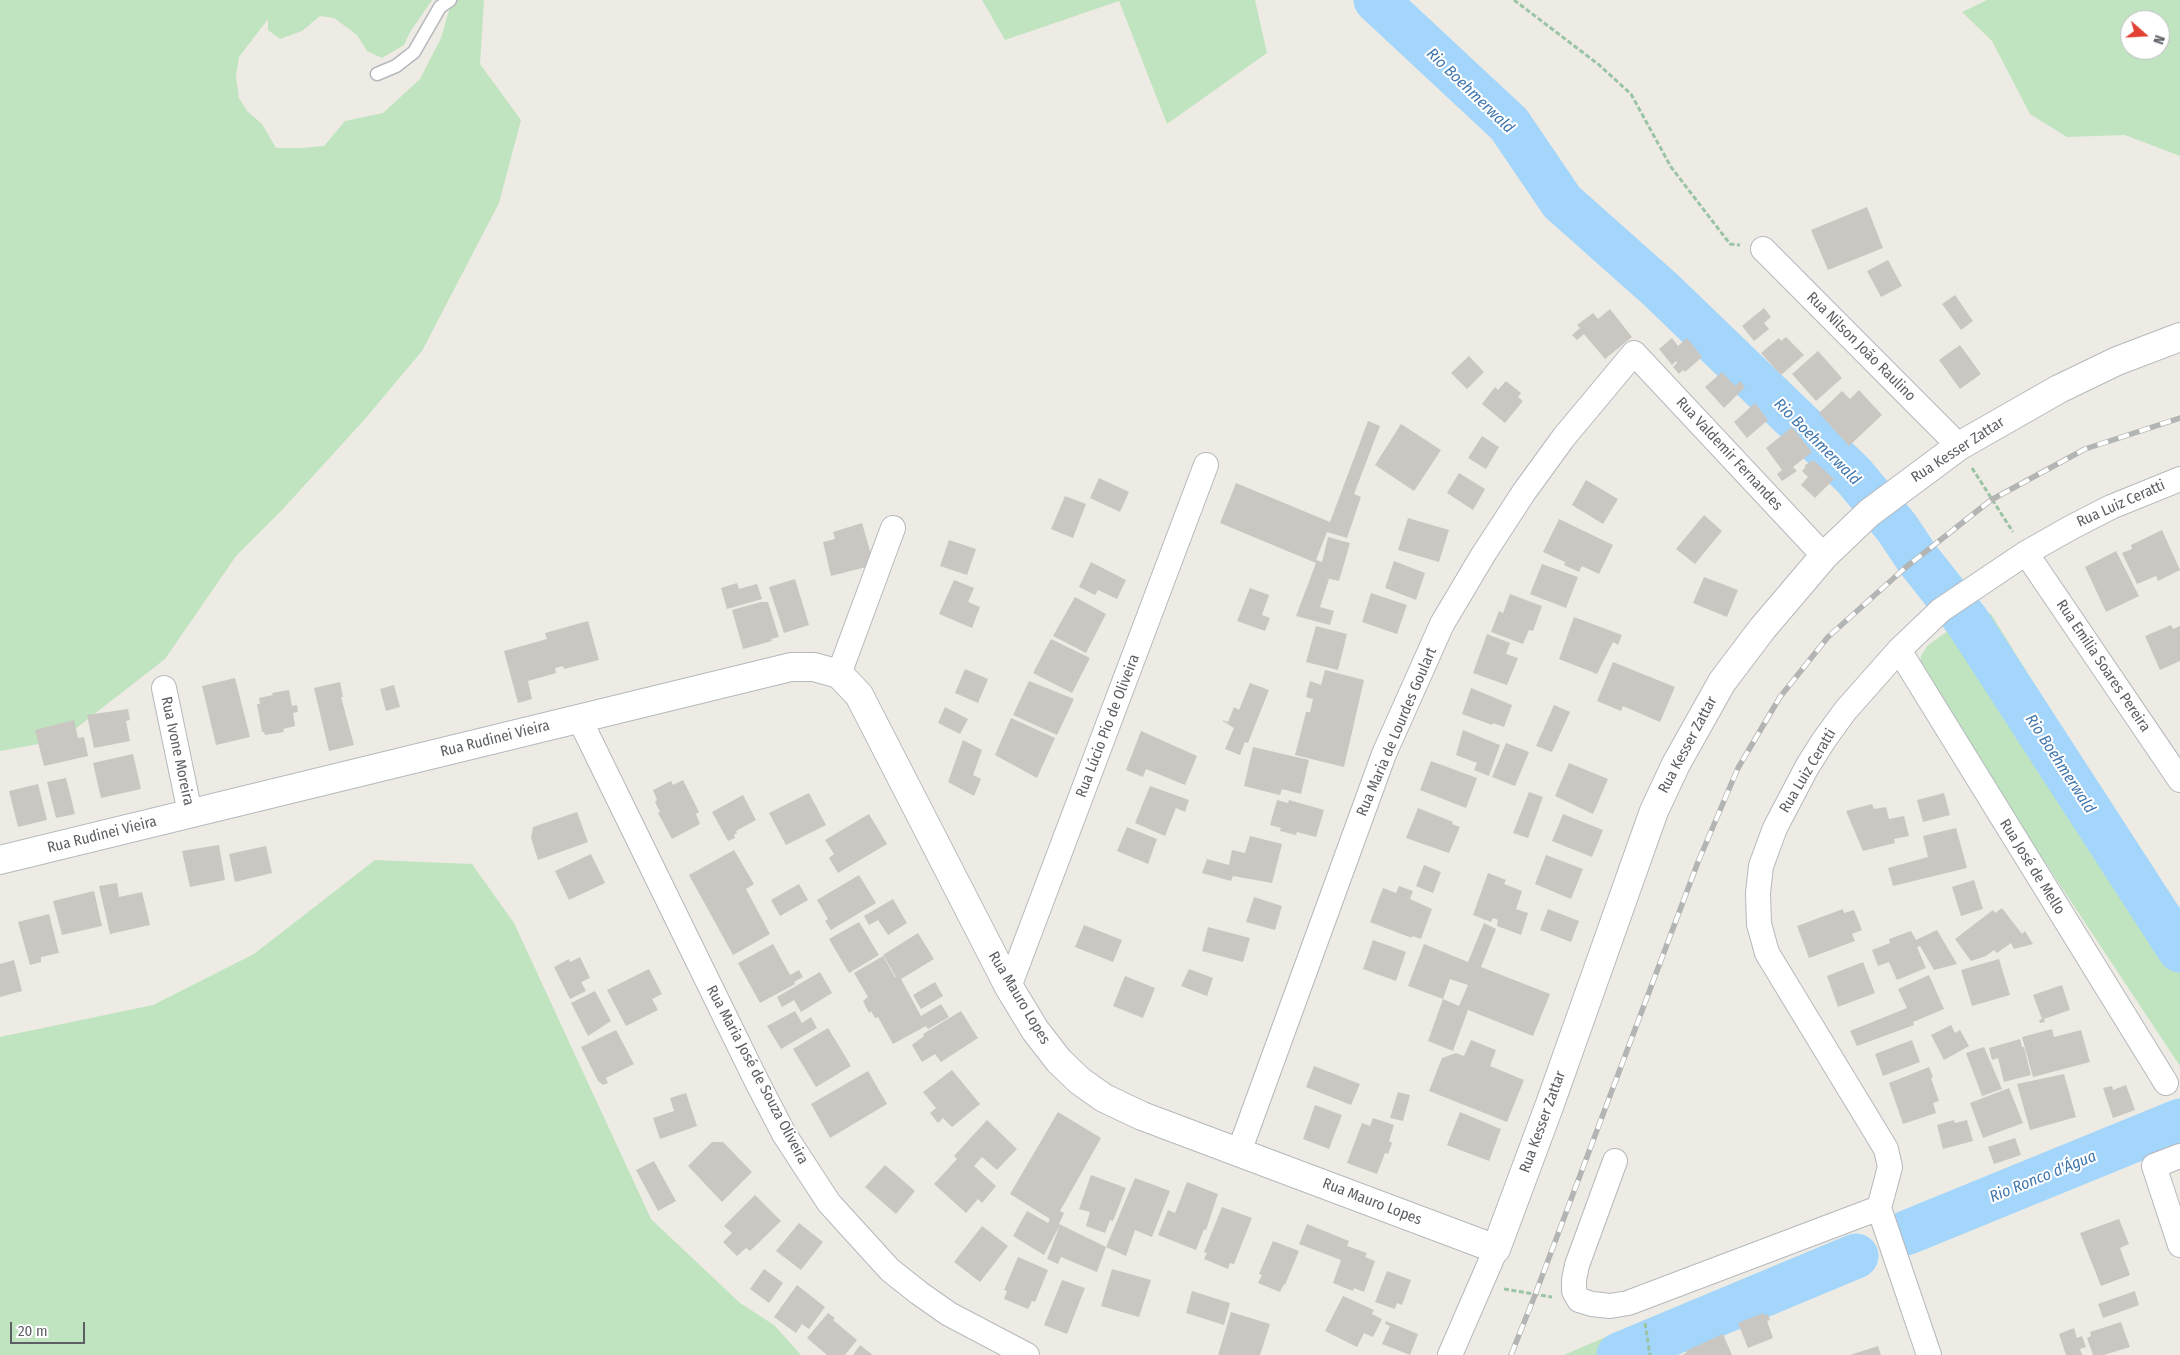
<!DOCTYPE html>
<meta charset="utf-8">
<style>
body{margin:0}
#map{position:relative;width:2180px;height:1355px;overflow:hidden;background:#edebe3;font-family:"Fira Sans Condensed",sans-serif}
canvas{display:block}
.north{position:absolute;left:2120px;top:10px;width:50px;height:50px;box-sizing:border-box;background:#fff;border:1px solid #bdbfc1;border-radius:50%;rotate:109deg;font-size:14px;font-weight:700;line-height:20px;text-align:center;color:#5b5e63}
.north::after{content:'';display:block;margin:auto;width:18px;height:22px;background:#e24134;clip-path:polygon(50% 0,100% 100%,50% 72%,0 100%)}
.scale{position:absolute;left:10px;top:1322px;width:75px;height:22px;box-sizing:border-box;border:2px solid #5b5e63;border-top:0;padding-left:6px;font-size:15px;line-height:18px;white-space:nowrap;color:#5b5e63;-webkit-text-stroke:4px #fff;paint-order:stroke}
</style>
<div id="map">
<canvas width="2180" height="1355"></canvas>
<div class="north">N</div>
<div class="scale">20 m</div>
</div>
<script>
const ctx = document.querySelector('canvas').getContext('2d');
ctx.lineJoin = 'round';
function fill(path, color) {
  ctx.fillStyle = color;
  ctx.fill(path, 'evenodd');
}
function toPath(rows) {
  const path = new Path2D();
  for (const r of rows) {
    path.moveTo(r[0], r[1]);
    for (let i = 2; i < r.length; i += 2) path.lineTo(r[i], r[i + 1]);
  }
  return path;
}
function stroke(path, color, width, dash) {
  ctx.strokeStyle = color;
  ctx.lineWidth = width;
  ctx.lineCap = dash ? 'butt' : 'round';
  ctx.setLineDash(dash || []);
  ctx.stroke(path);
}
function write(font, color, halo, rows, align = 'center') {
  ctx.font = font + ' "Fira Sans Condensed",sans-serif';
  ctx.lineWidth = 4;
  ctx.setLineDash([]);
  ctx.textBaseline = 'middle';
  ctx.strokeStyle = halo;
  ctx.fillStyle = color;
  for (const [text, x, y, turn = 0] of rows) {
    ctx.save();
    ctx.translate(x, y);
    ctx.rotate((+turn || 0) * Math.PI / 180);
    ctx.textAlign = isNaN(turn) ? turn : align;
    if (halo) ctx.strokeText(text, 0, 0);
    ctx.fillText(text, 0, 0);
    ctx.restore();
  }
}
const green = toPath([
 [0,0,432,0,410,32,404,45,382,58,367,51,357,35,334,18,320,16,302,31,280,39,268,30,268,19,239,57,236,76,239,98,247,111,262,124,276,148,303,148,324,146,345,121,383,113,420,79,441,38,452,0,484,0,480,64,521,120,499,203,422,351,365,419,281,511,236,556,165,659,61,740,0,751],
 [982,0,1255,0,1267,53,1167,124,1119,1,1005,40],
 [1987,0,2180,0,2180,156,2125,135,2067,137,2030,114,1992,41,1962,12],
 [2130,20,2160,20,2160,50,2130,50],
 [1978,609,1991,614,2180,919,2180,1066,1919,672,1921,656,1927,646],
 [375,860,472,864,514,923,651,1219,740,1303,774,1325,801,1355,0,1355,0,1037,153,1005,254,954],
 [1836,1250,1834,1275,1704,1331,1661,1355,1564,1355,1645,1320,1806,1258]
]);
const river = toPath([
 [1376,0,1509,124,1562,202,1661,290,1854,476,1897,528,1917,558,1967,621,2180,950],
 [1906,1233,2180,1121],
 [1619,1355,1856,1256]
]);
const building = toPath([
 [1867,207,1883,248,1828,270,1811,230],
 [1888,260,1902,286,1881,297,1867,271],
 [1955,295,1973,321,1961,330,1942,304],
 [1764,308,1771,317,1764,323,1769,329,1754,341,1742,326],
 [1610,309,1632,337,1605,359,1584,334,1577,340,1572,335,1580,328,1577,325,1593,313,1598,319],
 [1786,337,1804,355,1781,375,1761,353,1779,338,1781,341],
 [1672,338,1678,346,1687,338,1702,357,1685,372,1683,370,1679,374,1673,367,1677,363,1676,361,1672,365,1659,349],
 [1960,345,1981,374,1960,389,1939,360],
 [1818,351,1842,378,1816,401,1792,374],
 [1469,356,1484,372,1467,389,1451,373],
 [1722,372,1735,386,1740,381,1745,387,1724,408,1705,387],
 [1506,381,1521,393,1518,397,1523,401,1505,423,1482,404,1495,387,1498,390],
 [1859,390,1882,415,1849,446,1819,413,1842,391,1850,399],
 [1755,403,1768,420,1747,438,1734,422],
 [1368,421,1380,426,1354,494,1361,497,1347,538,1327,532,1316,560,1322,562,1328,537,1350,543,1339,581,1326,578,1329,579,1320,607,1334,611,1330,625,1296,616,1316,563,1220,523,1236,483,1330,522],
 [1401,424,1441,450,1414,491,1375,465],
 [1792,427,1812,452,1793,467,1797,471,1782,481,1777,474,1782,470,1766,448],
 [1482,436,1499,447,1486,469,1468,458],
 [1813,460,1834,479,1815,498,1801,485,1808,477,1802,471,1806,467,1804,466],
 [1459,473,1485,489,1473,510,1447,493],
 [1099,478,1129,492,1120,512,1090,498],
 [1586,480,1618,499,1603,524,1572,505],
 [1065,496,1086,504,1073,538,1051,529],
 [1704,515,1722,531,1695,564,1676,549],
 [1408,518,1449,530,1439,562,1398,550],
 [1559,519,1613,545,1599,574,1582,566,1579,572,1564,565,1565,562,1543,552],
 [862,523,874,565,831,576,823,542,835,539,833,532],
 [2162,530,2180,570,2158,581,2156,576,2137,584,2122,553,2132,549,2131,545],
 [949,540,976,549,967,575,940,566],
 [2116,551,2139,596,2106,612,2085,567],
 [1394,561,1425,573,1416,600,1385,588],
 [1091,562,1126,580,1117,599,1098,590,1095,595,1079,587],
 [1542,564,1578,577,1566,608,1530,594],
 [1704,577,1738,590,1727,617,1693,603],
 [795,579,809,625,784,633,769,587],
 [954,580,974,588,968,602,980,607,972,628,939,614],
 [737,583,739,589,757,584,762,599,727,609,721,588],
 [1250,588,1269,595,1262,615,1270,618,1265,631,1237,621],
 [1371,593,1407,605,1397,634,1362,622],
 [1510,594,1542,606,1533,631,1529,630,1523,644,1491,632,1499,611,1503,613],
 [1075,597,1106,614,1086,653,1053,636],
 [761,602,768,602,779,637,771,639,772,641,743,649,732,610],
 [1574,617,1622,635,1618,645,1613,642,1597,674,1559,659],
 [588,621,599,660,564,669,563,666,555,668,556,673,528,681,532,699,518,703,504,651,547,639,545,633],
 [2171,625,2173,629,2180,626,2180,661,2160,670,2145,636],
 [1316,626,1347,634,1338,670,1306,662],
 [1487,634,1510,643,1506,654,1518,658,1507,685,1473,673],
 [1051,639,1090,658,1072,693,1033,673],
 [1613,662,1675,687,1660,722,1623,706,1621,711,1597,701],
 [965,669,988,679,978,703,955,693],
 [1325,670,1364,680,1344,767,1295,755,1306,712,1310,712,1313,699,1306,697,1310,681,1321,685],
 [235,678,250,737,216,745,202,686],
 [1029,681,1074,699,1057,735,1013,715],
 [340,682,343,697,341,697,354,745,329,751,314,688],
 [1250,683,1269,690,1248,743,1245,742,1240,755,1225,749,1234,728,1223,721,1223,720,1228,722,1234,707,1239,710],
 [394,685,400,707,386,711,380,689],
 [1471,688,1512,705,1504,727,1493,723,1492,725,1462,714],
 [289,690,292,706,297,705,298,712,293,713,295,726,283,729,284,732,265,735,264,732,262,732,257,704,260,704,259,698,273,695,272,693],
 [1554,705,1570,712,1552,752,1536,746],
 [945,707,968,719,960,734,938,723],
 [128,709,130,720,126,721,130,741,94,748,87,715],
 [1011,718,1055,738,1037,778,995,755],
 [74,720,78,738,84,737,88,756,44,766,35,730],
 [1463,730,1500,745,1489,776,1474,770,1477,763,1456,755],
 [1141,731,1197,756,1185,785,1146,769,1143,777,1126,770],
 [963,740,982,750,973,775,981,779,974,796,948,782],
 [1506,743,1529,752,1515,786,1492,777],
 [1253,747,1309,760,1301,794,1282,789,1280,795,1244,786],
 [133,754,141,789,101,798,93,763],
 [1431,761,1477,778,1466,808,1420,790],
 [1569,763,1608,779,1593,814,1555,796],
 [66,778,75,814,56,818,47,782],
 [683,780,699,812,696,814,700,824,672,839,658,813,660,812,655,802,657,800,653,790,671,781,673,785],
 [38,784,47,820,18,827,9,791],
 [1150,786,1189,800,1185,812,1176,808,1165,836,1135,823],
 [1529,792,1543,797,1528,838,1513,833],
 [809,793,826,825,786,845,769,813],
 [1944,793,1950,815,1923,822,1917,800],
 [743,795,756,820,736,831,737,833,734,835,735,838,728,841,712,812],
 [1277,800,1288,803,1289,800,1324,810,1316,837,1297,832,1296,835,1280,831,1281,828,1270,825],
 [1872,804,1874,809,1886,807,1889,819,1904,816,1909,836,1894,839,1895,843,1863,851,1846,811],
 [1418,808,1453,822,1452,824,1460,827,1449,853,1406,838],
 [577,812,588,842,538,860,531,838,533,827],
 [869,814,887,844,838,873,829,858,834,854,825,840],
 [1563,814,1603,830,1592,857,1552,841],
 [1127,827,1157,839,1148,864,1117,851],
 [1956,828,1967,868,1893,886,1888,868,1928,857,1923,836],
 [1250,836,1282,844,1272,883,1233,876,1231,881,1202,873,1207,859,1229,865,1232,850,1245,853],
 [219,845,225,880,190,887,182,851],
 [266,846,272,873,235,882,229,854],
 [734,850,754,884,746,889,770,934,733,955,689,875],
 [591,854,605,883,569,900,555,871],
 [1546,855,1583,869,1571,899,1535,884],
 [1424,865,1441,872,1433,893,1416,886],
 [1488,873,1506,880,1504,884,1522,891,1516,909,1528,913,1521,935,1497,926,1498,920,1493,918,1491,922,1473,915],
 [859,875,876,903,831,930,825,921,828,919,817,900],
 [1974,880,1983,909,1961,916,1952,887],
 [117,883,119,897,142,892,150,925,110,934,99,886],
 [799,884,808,900,780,916,771,900],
 [1399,886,1413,891,1410,899,1432,909,1421,939,1412,936,1412,938,1370,922,1383,888,1396,893],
 [94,891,102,926,62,935,53,901],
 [1254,897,1282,906,1275,930,1246,922],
 [893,899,907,923,888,935,878,920,869,925,864,916],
 [2002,908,2022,934,2025,931,2033,944,2014,949,2011,943,1997,953,1994,950,1986,956,1971,961,1955,939,1993,910,1995,913],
 [1548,909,1579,921,1571,942,1540,930],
 [1843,909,1844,913,1854,910,1862,930,1852,934,1855,941,1809,958,1797,926],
 [49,914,59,953,41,957,41,962,30,965,18,922],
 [859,922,879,955,849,973,829,939],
 [1484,923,1496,929,1481,967,1550,994,1533,1036,1468,1010,1453,1051,1428,1041,1443,999,1408,986,1424,944,1468,962],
 [1450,979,1468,985,1459,1006,1443,999],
 [1084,925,1122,940,1113,962,1075,947],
 [1208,927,1250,938,1243,962,1202,951],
 [1937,930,1957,964,1934,970,1920,946,1917,947,1926,968,1897,980,1889,962,1878,966,1872,950,1890,943,1889,939,1911,931,1916,940],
 [918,933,934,959,901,979,921,1016,941,1004,949,1017,928,1029,926,1026,893,1044,878,1017,875,1018,871,1011,869,1013,863,1001,868,997,854,973,883,956,895,977,896,977,883,955],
 [1373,940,1406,952,1396,981,1363,969],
 [773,944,790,975,799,970,803,977,794,982,795,984,760,1003,738,963],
 [580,957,590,978,581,982,586,991,570,999,554,967,569,959,570,962],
 [1999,959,2010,995,1972,1006,1961,970],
 [14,960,22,991,0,997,0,964],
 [1863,962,1875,993,1838,1007,1827,976],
 [649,969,662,994,652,999,658,1010,626,1026,607,990],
 [1189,969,1213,978,1207,996,1181,986],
 [820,972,832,993,801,1012,794,1000,782,1007,777,997],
 [1929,975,1944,1009,1913,1022,1914,1025,1857,1046,1850,1031,1907,1008,1898,989],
 [1125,976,1155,988,1143,1018,1113,1006],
 [935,982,943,996,921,1009,913,995],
 [2062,985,2070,1010,2044,1019,2045,1022,2040,1023,2039,1020,2042,1019,2033,995],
 [595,991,611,1021,588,1036,571,1003],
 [795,1011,802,1023,811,1017,817,1028,781,1049,767,1026],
 [961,1011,978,1038,941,1062,935,1054,922,1062,912,1045,924,1036,923,1034],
 [1951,1025,1955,1033,1960,1030,1969,1046,1944,1060,1931,1035],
 [828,1028,851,1066,816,1087,793,1049],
 [2052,1029,2054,1037,2081,1030,2090,1062,2033,1077,2022,1037],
 [616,1030,634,1064,606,1078,608,1083,603,1085,598,1081,581,1047],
 [2020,1039,2022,1047,2024,1047,2031,1075,2004,1082,1998,1058,1992,1060,1989,1048],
 [1471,1040,1496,1050,1490,1066,1524,1080,1507,1122,1429,1091,1442,1058,1456,1053,1464,1056],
 [1912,1040,1920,1062,1883,1076,1875,1054],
 [1984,1047,2002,1089,1982,1096,1966,1053],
 [1314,1066,1360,1084,1351,1105,1306,1087],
 [1929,1067,1933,1077,1931,1078,1939,1101,1933,1103,1936,1113,1903,1124,1889,1083],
 [952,1070,980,1104,952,1127,943,1118,938,1123,930,1113,936,1108,923,1092],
 [868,1071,887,1104,830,1138,811,1104],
 [2064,1074,2076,1117,2030,1130,2017,1084],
 [2126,1085,2135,1110,2113,1118,2103,1088,2112,1086,2113,1090],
 [2009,1088,2023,1123,1983,1138,1970,1103],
 [1398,1092,1410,1095,1403,1121,1390,1118],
 [686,1093,697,1126,660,1139,653,1118,674,1111,670,1098],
 [1315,1105,1342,1115,1329,1149,1303,1139],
 [1058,1112,1101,1138,1060,1211,1064,1213,1059,1224,1106,1247,1097,1272,1061,1257,1058,1264,1047,1259,1060,1225,1044,1255,1013,1236,1027,1211,1048,1223,1050,1219,1010,1194],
 [1460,1112,1501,1129,1489,1161,1447,1145],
 [1373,1118,1394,1125,1389,1141,1392,1143,1388,1154,1385,1153,1377,1174,1347,1163,1362,1123,1370,1126],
 [987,1120,1017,1149,997,1170,982,1157,974,1166,996,1186,982,1203,978,1199,966,1213,934,1184,957,1159,954,1156],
 [1954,1120,1955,1123,1967,1120,1973,1141,1943,1149,1937,1125],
 [2015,1138,2021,1155,1994,1164,1988,1147],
 [712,1142,723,1142,752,1172,722,1202,688,1166],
 [654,1161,676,1201,658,1211,636,1170],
 [885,1165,915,1191,896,1214,865,1187],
 [1091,1175,1126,1188,1113,1221,1110,1220,1105,1233,1086,1226,1090,1212,1079,1209],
 [1135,1178,1170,1191,1152,1237,1135,1230,1126,1256,1106,1247],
 [1187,1182,1218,1194,1206,1230,1204,1229,1196,1250,1158,1235,1168,1210,1175,1213],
 [755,1195,781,1221,750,1251,746,1248,737,1256,723,1242,732,1233,724,1226],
 [1222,1207,1252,1218,1234,1264,1230,1263,1228,1269,1204,1259,1207,1253,1204,1252],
 [2119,1219,2129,1244,2120,1248,2130,1275,2101,1286,2080,1233],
 [799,1223,823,1242,801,1270,776,1251],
 [1307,1224,1349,1241,1347,1246,1367,1253,1365,1257,1375,1261,1364,1292,1354,1288,1353,1291,1333,1283,1341,1260,1299,1244],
 [982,1226,1008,1246,980,1282,954,1262],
 [1273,1241,1299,1251,1285,1285,1284,1284,1280,1292,1258,1283,1262,1275,1259,1274],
 [1018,1257,1048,1270,1035,1302,1032,1301,1028,1309,1004,1299,1007,1291,1004,1290],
 [764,1269,783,1283,769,1303,750,1289],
 [1112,1269,1151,1280,1139,1317,1101,1306],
 [1387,1271,1411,1280,1402,1305,1397,1303,1395,1309,1375,1302],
 [1062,1280,1085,1288,1067,1334,1044,1325],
 [797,1285,825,1307,809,1329,802,1324,796,1333,774,1317],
 [1192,1291,1230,1303,1224,1325,1186,1313],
 [2135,1291,2139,1305,2103,1318,2098,1304],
 [1343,1296,1374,1310,1372,1314,1382,1319,1373,1337,1364,1333,1357,1347,1325,1331],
 [1231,1312,1270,1324,1260,1355,1218,1355],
 [828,1313,835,1318,833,1320,857,1340,845,1355,827,1355,807,1338],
 [1763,1313,1765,1316,1768,1314,1770,1320,1767,1321,1773,1338,1748,1348,1738,1323],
 [1386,1321,1418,1334,1410,1355,1382,1344,1390,1326,1385,1324],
 [2121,1322,2130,1347,2104,1355,2093,1355,2087,1338,2091,1336,2090,1332],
 [2074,1328,2077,1338,2082,1336,2086,1347,2080,1349,2082,1355,2066,1355,2059,1334],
 [1723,1334,1732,1355,1682,1355,1686,1353,1686,1351],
 [860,1345,873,1355,853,1355],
 [1878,1346,1881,1355,1850,1355]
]);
const path = toPath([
 [1514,0,1598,64,1631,94,1671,167,1730,244,1740,245],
 [1972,468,2013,532],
 [1504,1289,1552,1297],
 [1645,1323,1650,1355]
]);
const service = toPath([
 [377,74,396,66,414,52,440,7,450,0]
]);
const minor = toPath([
 [1763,249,1959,446],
 [2026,553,2180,780],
 [1899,650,2166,1083],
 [839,674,893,528],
 [164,688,190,813],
 [579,718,756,1080,784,1134,829,1203,890,1270,919,1293,949,1314,1027,1355],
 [1009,987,1206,465],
 [1239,1152,1384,754,1442,624,1483,555,1524,492,1564,437,1634,353,1824,556],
 [2180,1156,2154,1166,2180,1245],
 [1615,1161,1577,1265,1574,1280,1574,1291,1579,1300,1592,1304,1610,1306,1628,1303,1879,1208],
 [1879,1208,1890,1167,1886,1149,1767,953,1759,924,1758,893,1761,866,1775,828,1807,767,1824,740,1845,711,1899,650,1941,610,2026,553,2072,527,2111,507,2180,479],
 [1879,1208,1929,1355],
 [1450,1355,1496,1249]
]);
const tertiary = toPath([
 [0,860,791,667,814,667,839,674,859,695,1009,987,1035,1030,1059,1061,1080,1081,1104,1098,1142,1116,1496,1249,1550,1104,1654,811,1676,764,1722,682,1762,629,1824,556,1869,513,1959,446,2059,389,2117,361,2180,337]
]);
const rail = toPath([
 [1511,1355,1535,1295,1698,862,1738,768,1780,697,1828,637,1905,568,1991,500,2085,449,2180,418]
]);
const streetNames = [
 ["Rua Nilson João Raulino",1861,347,45],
 ["Rua Kesser Zattar",1958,450,-33],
 ["Rua Valdemir Fernandes",1729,454,47],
 ["Rua Luiz Ceratti",2121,504,-24],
 ["Rua Emília Soares Pereira",2103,666,56],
 ["Rua Lúcio Pio de Oliveira",1108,726,-69],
 ["Rua Maria de Lourdes Goulart",1397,732,-67],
 ["Rua Rudinei Vieira",495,739,-14],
 ["Rua Kesser Zattar",1688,745,-62],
 ["Rua Ivone Moreira",177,751,78],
 ["Rua Luiz Ceratti",1808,771,-59],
 ["Rua Rudinei Vieira",102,835,-14],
 ["Rua José de Mello",2032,867,58],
 ["Rua Mauro Lopes",1019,998,59],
 ["Rua Maria José de Souza Oliveira",757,1075,62],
 ["Rua Kesser Zattar",1543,1122,-70],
 ["Rua Mauro Lopes",1372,1202,21]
];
const waterNames = [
 ["Rio Boehmerwald",1470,91,44],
 ["Rio Boehmerwald",1817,442,45],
 ["Rio Boehmerwald",2060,764,57],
 ["Rio Ronco d'Água",2043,1177,-22]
];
fill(green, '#c0e4c0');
stroke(river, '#a4d6fb', 45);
fill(building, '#cac7c2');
stroke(service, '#b5b8bd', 15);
stroke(minor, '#b5b8bd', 26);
stroke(tertiary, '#b5b8bd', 30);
stroke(path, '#9ac4a5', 3, [5, 2.5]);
stroke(service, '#fff', 12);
stroke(minor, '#fff', 24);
stroke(tertiary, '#fff', 28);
stroke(rail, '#b3b4b4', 5.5);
stroke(rail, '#fff', 4, [11]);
write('15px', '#5b5e63', '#fff', streetNames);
write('italic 16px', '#4277ad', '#fff', waterNames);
</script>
